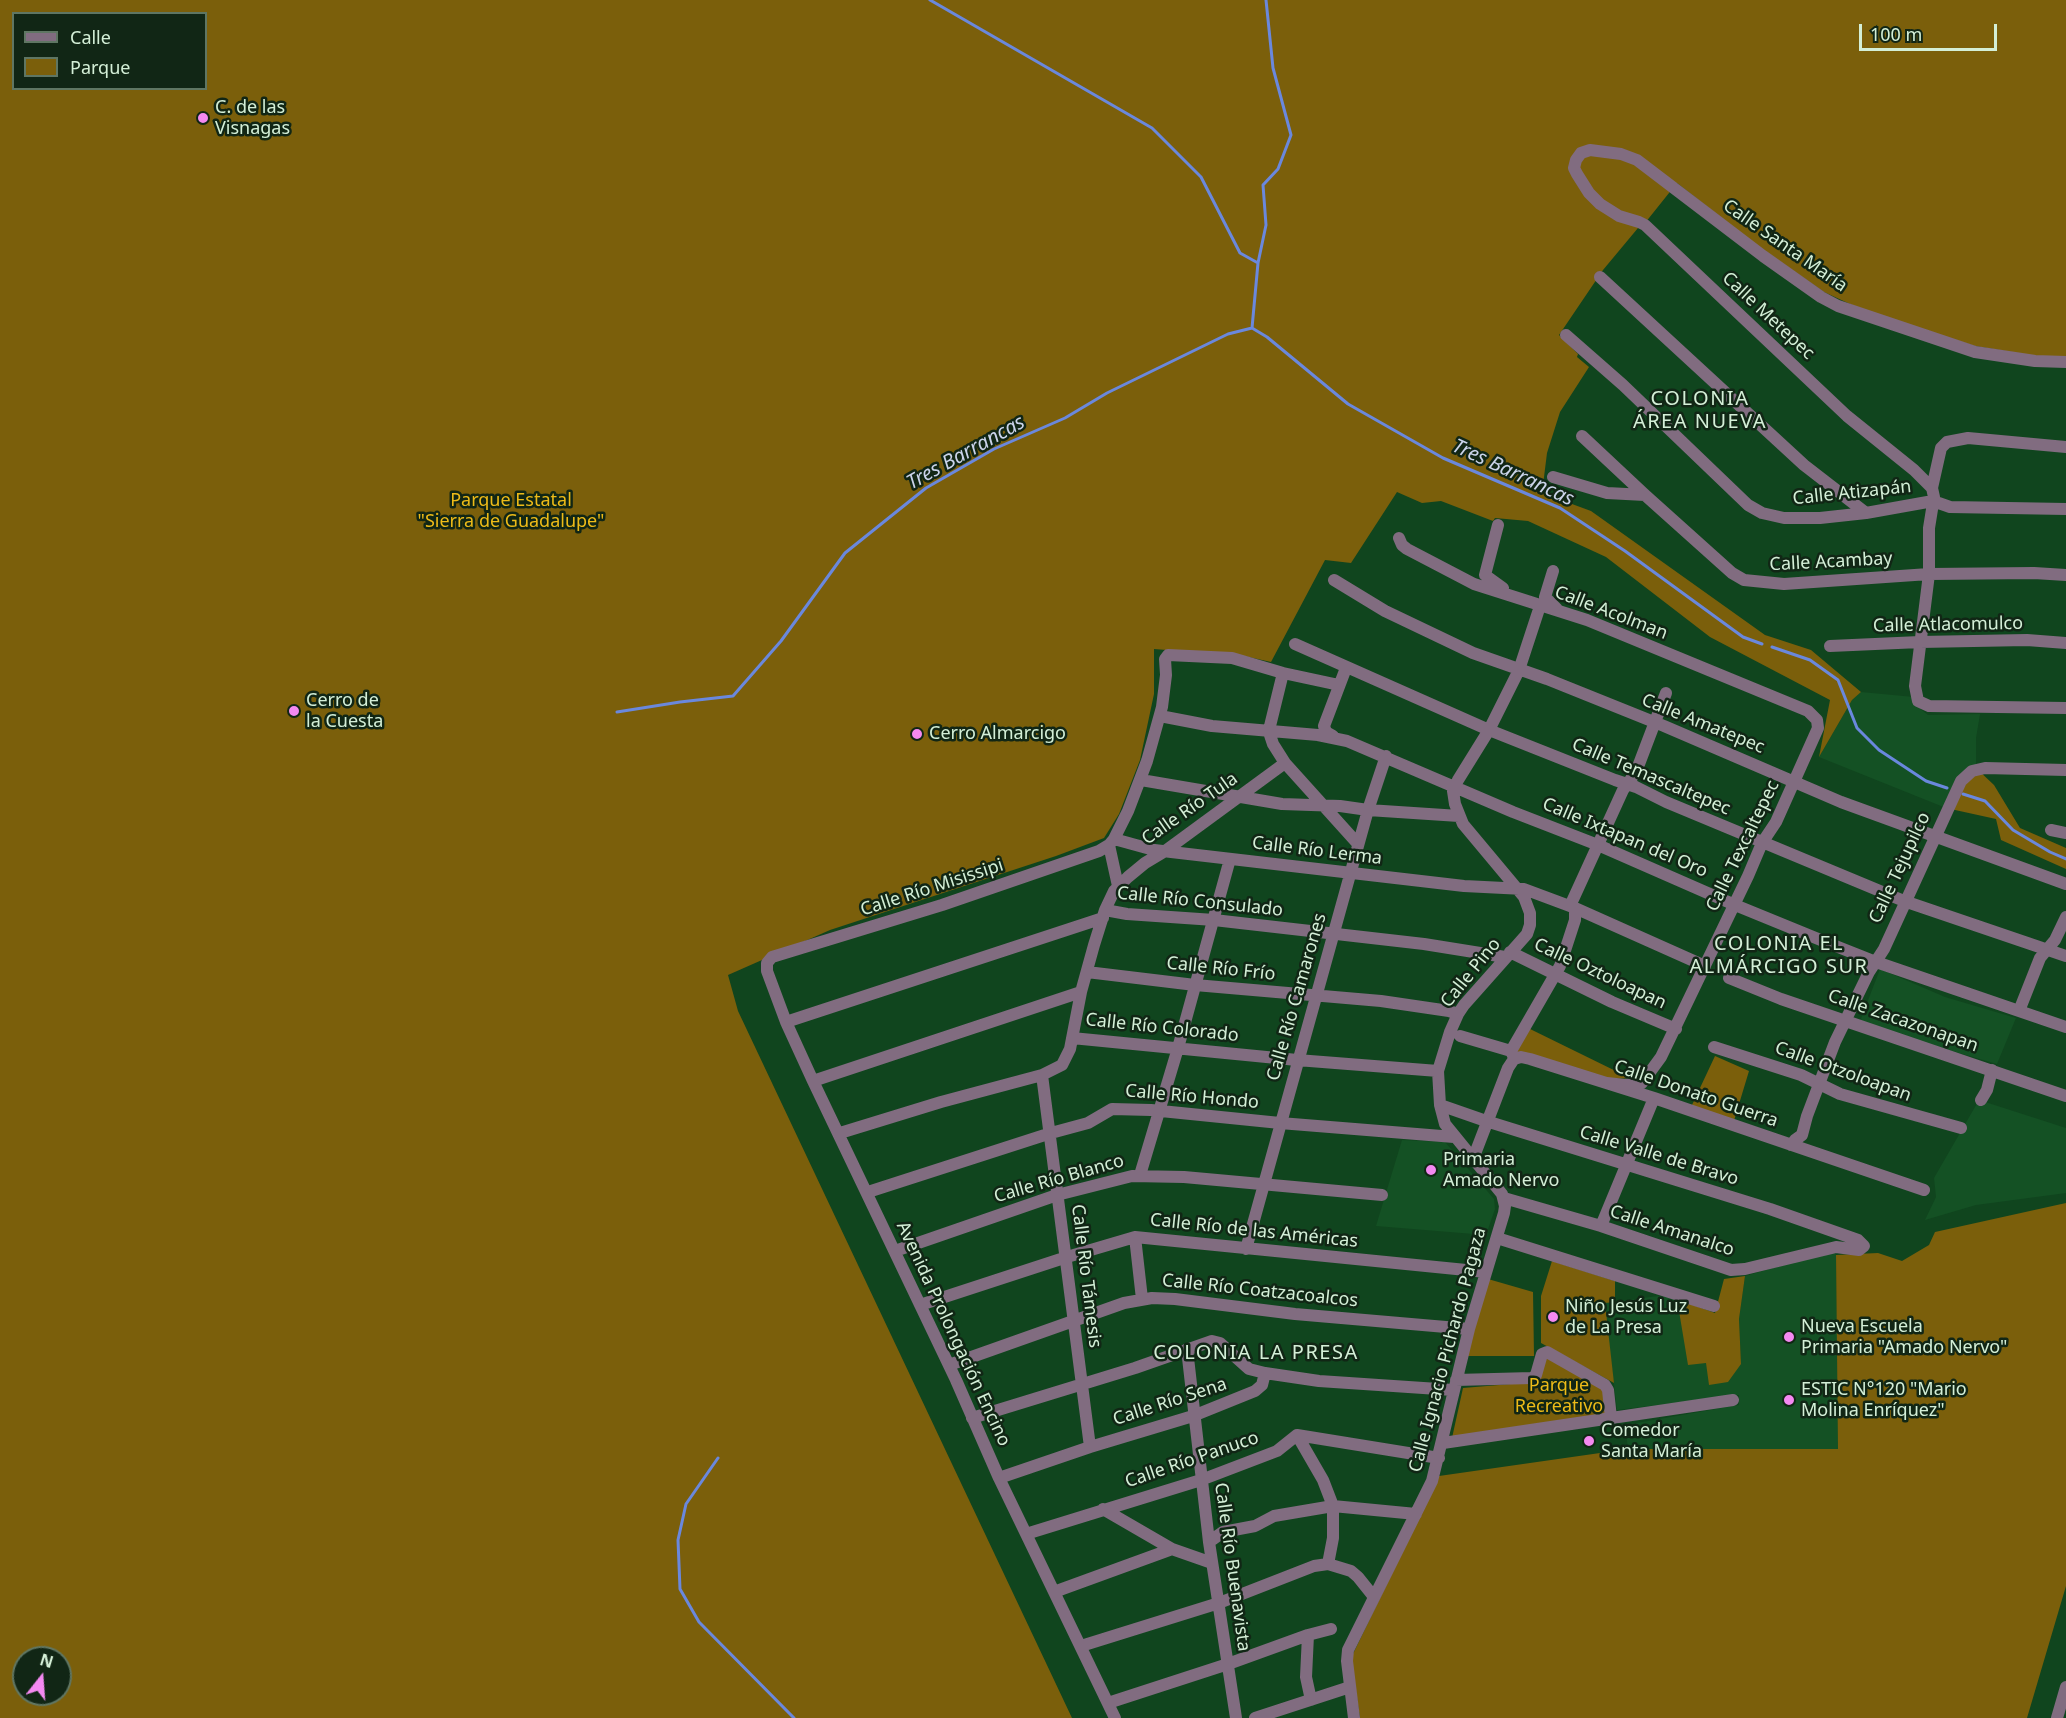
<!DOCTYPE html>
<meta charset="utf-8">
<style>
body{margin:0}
#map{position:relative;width:2066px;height:1718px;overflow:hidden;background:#10451e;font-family:"Noto Sans",sans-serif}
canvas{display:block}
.legend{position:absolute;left:12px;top:12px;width:195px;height:78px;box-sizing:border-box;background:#112615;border:2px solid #5f7663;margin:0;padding:8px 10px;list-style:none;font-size:18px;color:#d4efd7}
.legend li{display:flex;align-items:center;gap:12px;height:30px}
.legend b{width:30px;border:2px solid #5f7663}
.north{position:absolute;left:12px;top:1646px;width:60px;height:60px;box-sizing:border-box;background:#112615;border:2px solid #5f7663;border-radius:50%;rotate:17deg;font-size:16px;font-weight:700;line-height:24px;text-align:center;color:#d4efd7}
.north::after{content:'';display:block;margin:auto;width:21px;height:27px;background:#f489f1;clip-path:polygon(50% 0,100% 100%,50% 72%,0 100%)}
.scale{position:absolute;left:1859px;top:24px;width:138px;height:27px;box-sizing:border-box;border:3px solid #d4efd7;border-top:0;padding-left:8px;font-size:18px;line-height:21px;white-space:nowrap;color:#d4efd7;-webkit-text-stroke:4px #112615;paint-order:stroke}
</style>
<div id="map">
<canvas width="2066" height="1718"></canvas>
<ul class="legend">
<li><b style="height:8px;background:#816c80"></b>Calle</li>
<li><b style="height:16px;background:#7b5f0b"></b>Parque</li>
</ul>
<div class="north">N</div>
<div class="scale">100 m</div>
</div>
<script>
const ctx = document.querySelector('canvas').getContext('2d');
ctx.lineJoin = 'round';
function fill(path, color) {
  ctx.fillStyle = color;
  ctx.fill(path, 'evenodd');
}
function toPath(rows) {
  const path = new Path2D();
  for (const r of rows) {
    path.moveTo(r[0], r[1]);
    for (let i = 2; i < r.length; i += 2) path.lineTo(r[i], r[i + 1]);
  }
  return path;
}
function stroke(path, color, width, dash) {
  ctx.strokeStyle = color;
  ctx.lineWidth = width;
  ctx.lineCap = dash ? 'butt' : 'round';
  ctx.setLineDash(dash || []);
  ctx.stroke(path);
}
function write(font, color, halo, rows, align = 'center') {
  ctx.font = font + ' "Noto Sans",sans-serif';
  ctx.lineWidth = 5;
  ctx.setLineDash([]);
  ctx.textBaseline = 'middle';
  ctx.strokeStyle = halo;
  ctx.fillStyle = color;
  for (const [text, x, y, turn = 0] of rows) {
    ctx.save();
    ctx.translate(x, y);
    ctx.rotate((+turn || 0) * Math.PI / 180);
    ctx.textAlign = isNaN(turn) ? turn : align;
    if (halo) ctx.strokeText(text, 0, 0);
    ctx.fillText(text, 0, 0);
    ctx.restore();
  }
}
const built = toPath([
 [1861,692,1914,697,1913,703,1928,715,1980,714,1976,738,1976,768,1946,808,1819,757,1852,700],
 [1880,969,1945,997,2016,1018,1997,1064,1859,1024],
 [1979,1100,2066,1128,2066,1193,1976,1205,1925,1220,1936,1197,1934,1178],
 [1402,1140,1445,1142,1494,1199,1495,1209,1486,1235,1376,1226],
 [1833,1251,1836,1255,1839,1449,1628,1449,1625,1425,1739,1405,1739,1395,1617,1410,1604,1303,1666,1295,1677,1299,1706,1363,1741,1364,1739,1319,1745,1276]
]);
const green = toPath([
 [0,0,2066,0,2066,361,1975,346,1874,315,1824,292,1755,244,1677,183,1645,223,1643,222,1603,270,1559,335,1578,354,1577,357,1589,367,1560,412,1547,453,1542,493,1591,511,1765,635,1811,650,1861,692,1852,700,1819,757,1830,700,1710,637,1606,557,1528,521,1495,518,1493,521,1441,501,1422,503,1397,492,1351,563,1325,560,1271,662,1244,656,1154,649,1154,694,1140,760,1119,814,1104,838,1056,856,830,930,728,975,738,1011,1072,1718,0,1718],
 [14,14,206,14,206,88,14,88],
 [24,1658,60,1658,60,1694,24,1694],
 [1976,768,1994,785,2020,828,2066,848,2066,869,2001,840,1996,819,1946,808],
 [1526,1027,1630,1078,1599,1080,1506,1053],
 [1715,1056,1749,1071,1733,1124,1692,1105],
 [2066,1203,2066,1586,2027,1718,1360,1718,1351,1658,1439,1476,1628,1449,1838,1449,1836,1255,1878,1253,1902,1261,1929,1245,1935,1232],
 [1552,1261,1615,1281,1615,1302,1605,1303,1614,1383,1541,1343,1541,1296],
 [1745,1276,1739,1319,1741,1364,1728,1382,1709,1385,1706,1363,1688,1365,1677,1299,1715,1313,1724,1279],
 [1488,1279,1533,1292,1534,1356,1467,1356],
 [1544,1354,1603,1390,1607,1418,1452,1438,1463,1388,1535,1382]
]);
const stream = toPath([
 [930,0,1152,128,1201,177,1240,253,1258,263],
 [1252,328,1258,263,1266,225,1263,185,1278,169,1291,135,1273,68,1266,0],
 [1772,647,1810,660,1838,680,1857,728,1879,750,1926,781,1947,788],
 [617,712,680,702,733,696,781,641,845,553,926,488,994,449,1065,418,1107,393,1228,334,1252,328,1267,337,1348,404,1443,458,1560,508,1625,551,1743,637,1762,644],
 [1963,794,1985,801,2013,830,2050,852,2066,859],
 [718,1458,686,1504,678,1540,680,1589,699,1622,794,1718]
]);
const minor = toPath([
 [1600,277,1804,465,1866,513],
 [1566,335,1623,385,1748,505,1762,513,1784,518,1820,518,1866,513,1933,501,1950,507,2066,509],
 [2066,362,2035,361,1975,352,1838,306,1821,297,1763,256,1637,160,1621,154,1590,150,1581,153,1576,160,1574,168,1577,174,1589,193,1600,204,1619,216,1639,222,1645,225,1847,416,1914,470,1932,488,1934,497,1929,528,1929,574,1915,686,1918,701,1929,706,2066,708],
 [1582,436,1645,495,1732,573,1744,580,1784,584,1929,574,2034,573,2066,575],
 [1553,477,1607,493,1645,495],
 [1932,488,1941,448,1947,442,1968,438,2066,447],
 [1498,525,1485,575,1503,588],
 [1399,538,1402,545,1407,549,1474,584,1587,620,1808,711,1817,720,1818,728,1776,822,1762,843,1748,876,1661,1057,1642,1083,1625,1085,1607,1083],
 [1553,571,1545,597,1557,609],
 [1334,580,1385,611,1473,653,1547,679,1664,726,1841,802,2066,884],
 [1295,644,1489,730,1615,780,1636,787,1666,802,1904,901,2066,956],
 [1830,646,1920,642,2027,640,2066,643],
 [1283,673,1270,726,1270,735,1273,744,1285,763,1358,844],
 [1160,716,1212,726,1318,735,1347,741,1513,812,1598,845,1735,905,1828,943,1876,962,2066,1027],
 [1333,736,1326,732,1324,726,1346,668],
 [1141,780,1282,804,1340,806,1368,810,1459,816],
 [2051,830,2066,833],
 [1114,839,1154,850,1464,886,1524,889,1575,908,1705,966],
 [1109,845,1118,886],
 [1570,906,1623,790,1636,772,1666,693],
 [1105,910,1127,914,1214,920,1424,944,1505,957],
 [1510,952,1612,1002,1676,1029],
 [1087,972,1195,985,1381,1001,1449,1011,1458,1014],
 [1729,978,1781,999,2066,1096],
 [2019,1011,2040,958,2055,940,2066,917],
 [786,1022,1103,918],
 [1460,1036,1511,1051,1514,1058],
 [1072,1038,1297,1060,1438,1071],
 [1714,1047,1801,1075,1840,1094,1961,1128],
 [1511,1051,1560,966,1575,920,1575,908],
 [1514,1059,1521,1057,1530,1059,1654,1098,1924,1190],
 [1042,1075,1090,1447],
 [813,1081,1081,992],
 [1981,1100,1987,1090,1992,1070],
 [1440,1105,1486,1121,1770,1209,1858,1240,1864,1246,1859,1250,1836,1247,1745,1269,1731,1270,1601,1226,1504,1198],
 [840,1133,941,1102,1042,1075,1062,1065,1070,1049,1081,992,1094,945,1105,910,1114,891,1128,877,1145,863,1165,851,1285,763],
 [1791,1145,1795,1140,1802,1135,1807,1116,1835,1042,1869,972,1884,949,1961,781,1972,771,1985,768,2066,770],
 [1473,1159,1508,1068,1514,1059],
 [1140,1175,1178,1048,1230,859],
 [868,1192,1051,1133,1088,1123,1112,1109,1151,1110,1280,1123,1454,1137],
 [1601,1226,1654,1098],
 [1135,1237,1142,1299],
 [1497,1238,1714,1306],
 [1246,1249,1368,810,1386,756],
 [895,1251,1057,1195,1132,1176,1184,1177,1382,1195],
 [920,1305,1067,1257,1135,1237,1486,1272],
 [1187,1349,1209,1542,1236,1718],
 [949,1365,1124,1303,1152,1298,1175,1299,1295,1314,1469,1329],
 [1456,1380,1532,1378,1536,1375,1542,1354,1547,1352,1605,1385,1608,1390,1611,1418],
 [972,1418,1135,1368,1212,1341,1220,1343,1249,1369,1265,1373,1319,1381,1453,1390],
 [1297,1435,1323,1480,1333,1506,1333,1538,1328,1564],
 [1443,1443,1733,1400],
 [999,1478,1090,1447,1193,1416,1255,1391,1262,1385,1265,1373],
 [1103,1509,1172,1549,1212,1563],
 [1026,1534,1201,1480,1277,1451,1297,1435,1439,1458],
 [1209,1542,1223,1532,1255,1526,1274,1516,1333,1506,1416,1514],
 [1054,1592,1172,1549],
 [1308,1635,1306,1677,1311,1700],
 [1081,1646,1219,1603,1314,1566,1328,1564,1351,1571,1358,1577,1374,1597],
 [1108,1703,1228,1664,1308,1635,1331,1629],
 [1115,1718,999,1478,956,1380,813,1081,786,1022,767,971,767,963,772,957,942,905,1099,851,1109,845,1114,839,1128,811,1147,761,1162,707,1166,675,1165,659,1168,655,1232,658,1283,673,1339,685],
 [1255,1718,1350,1687],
 [1354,1718,1347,1661,1348,1650,1432,1481,1469,1329,1504,1213,1505,1206,1502,1194,1445,1124,1440,1105,1438,1071,1450,1032,1458,1014,1464,1005,1527,934,1530,925,1530,913,1524,897,1463,824,1455,804,1453,791,1458,780,1489,730,1519,670,1540,606],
 [2057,1718,2066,1687]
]);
const markers = [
 [203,118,6,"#f489f1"],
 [294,711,6,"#f489f1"],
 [917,734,6,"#f489f1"],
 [1431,1170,6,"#f489f1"],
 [1553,1317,6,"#f489f1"],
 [1789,1337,6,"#f489f1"],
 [1789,1400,6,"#f489f1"],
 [1589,1441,6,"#f489f1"]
];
const poiNames = [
 ["C. de las",215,108],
 ["Visnagas",215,129],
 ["Cerro de",306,701],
 ["la Cuesta",306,722],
 ["Cerro Almarcigo",929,734],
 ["Primaria",1443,1160],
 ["Amado Nervo",1443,1181],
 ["Niño Jesús Luz",1565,1307],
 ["de La Presa",1565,1328],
 ["Nueva Escuela",1801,1327],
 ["Primaria \"Amado Nervo\"",1801,1348],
 ["ESTIC N°120 \"Mario",1801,1390],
 ["Molina Enríquez\"",1801,1411],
 ["Comedor",1601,1431],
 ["Santa María",1601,1452]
];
const streetNames = [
 ["Calle Santa María",1785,246,35],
 ["Calle Metepec",1768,316,43],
 ["Calle Atizapán",1852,493,-6],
 ["Calle Acambay",1831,562,-3],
 ["Calle Acolman",1611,613,21],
 ["Calle Atlacomulco",1948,625,-1],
 ["Calle Amatepec",1703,724,22],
 ["Calle Temascaltepec",1651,777,23],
 ["Calle Río Tula",1190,809,-35],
 ["Calle Ixtapan del Oro",1625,838,23],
 ["Calle Texcaltepec",1743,846,-64],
 ["Calle Río Lerma",1317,851,7],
 ["Calle Tejupilco",1900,868,-65],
 ["Calle Río Misissipi",932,888,-18],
 ["Calle Río Consulado",1200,902,6],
 ["Calle Río Frío",1221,969,6],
 ["Calle Pino",1471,973,-51],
 ["Calle Oztoloapan",1600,974,25],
 ["Calle Río Camarones",1297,997,-74],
 ["Calle Zacazonapan",1903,1021,19],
 ["Calle Río Colorado",1162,1028,6],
 ["Calle Otzoloapan",1843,1072,20],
 ["Calle Donato Guerra",1696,1094,19],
 ["Calle Río Hondo",1192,1097,5],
 ["Calle Valle de Bravo",1659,1156,17],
 ["Calle Río Blanco",1059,1179,-16],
 ["Calle Río de las Américas",1254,1231,6],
 ["Calle Amanalco",1672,1231,18],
 ["Calle Río Támesis",1086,1276,83],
 ["Calle Río Coatzacoalcos",1260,1291,6],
 ["Avenida Prolongación Encino",953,1334,65],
 ["Calle Ignacio Pichardo Pagaza",1448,1350,-75],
 ["Calle Río Sena",1170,1402,-18],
 ["Calle Río Panuco",1192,1460,-19],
 ["Calle Río Buenavista",1232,1567,82]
];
const parkNames = [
 ["Parque Estatal",511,501],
 ["\"Sierra de Guadalupe\"",511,522],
 ["Parque",1559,1386],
 ["Recreativo",1559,1407]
];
const neighbourhoodNames = [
 ["COLONIA",1700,399],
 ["ÁREA NUEVA",1700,422],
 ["COLONIA EL",1779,944],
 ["ALMÁRCIGO SUR",1779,967],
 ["COLONIA LA PRESA",1256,1353]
];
const waterNames = [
 ["Tres Barrancas",966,453,-29],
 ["Tres Barrancas",1513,473,25]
];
fill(built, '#145124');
fill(green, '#7b5f0b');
stroke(stream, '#6a88dd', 3);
stroke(minor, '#816c80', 12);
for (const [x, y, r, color] of markers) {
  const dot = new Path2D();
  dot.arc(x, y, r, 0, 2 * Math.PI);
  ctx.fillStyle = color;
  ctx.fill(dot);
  stroke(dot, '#112615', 2);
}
write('18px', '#d4efd7', '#112615', poiNames, 'left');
write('18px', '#d4efd7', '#112615', streetNames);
write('18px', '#edbb18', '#112615', parkNames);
ctx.letterSpacing = '1.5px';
write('20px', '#d4efd7', '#112615', neighbourhoodNames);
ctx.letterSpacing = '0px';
write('italic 20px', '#cbd4ea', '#112615', waterNames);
</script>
